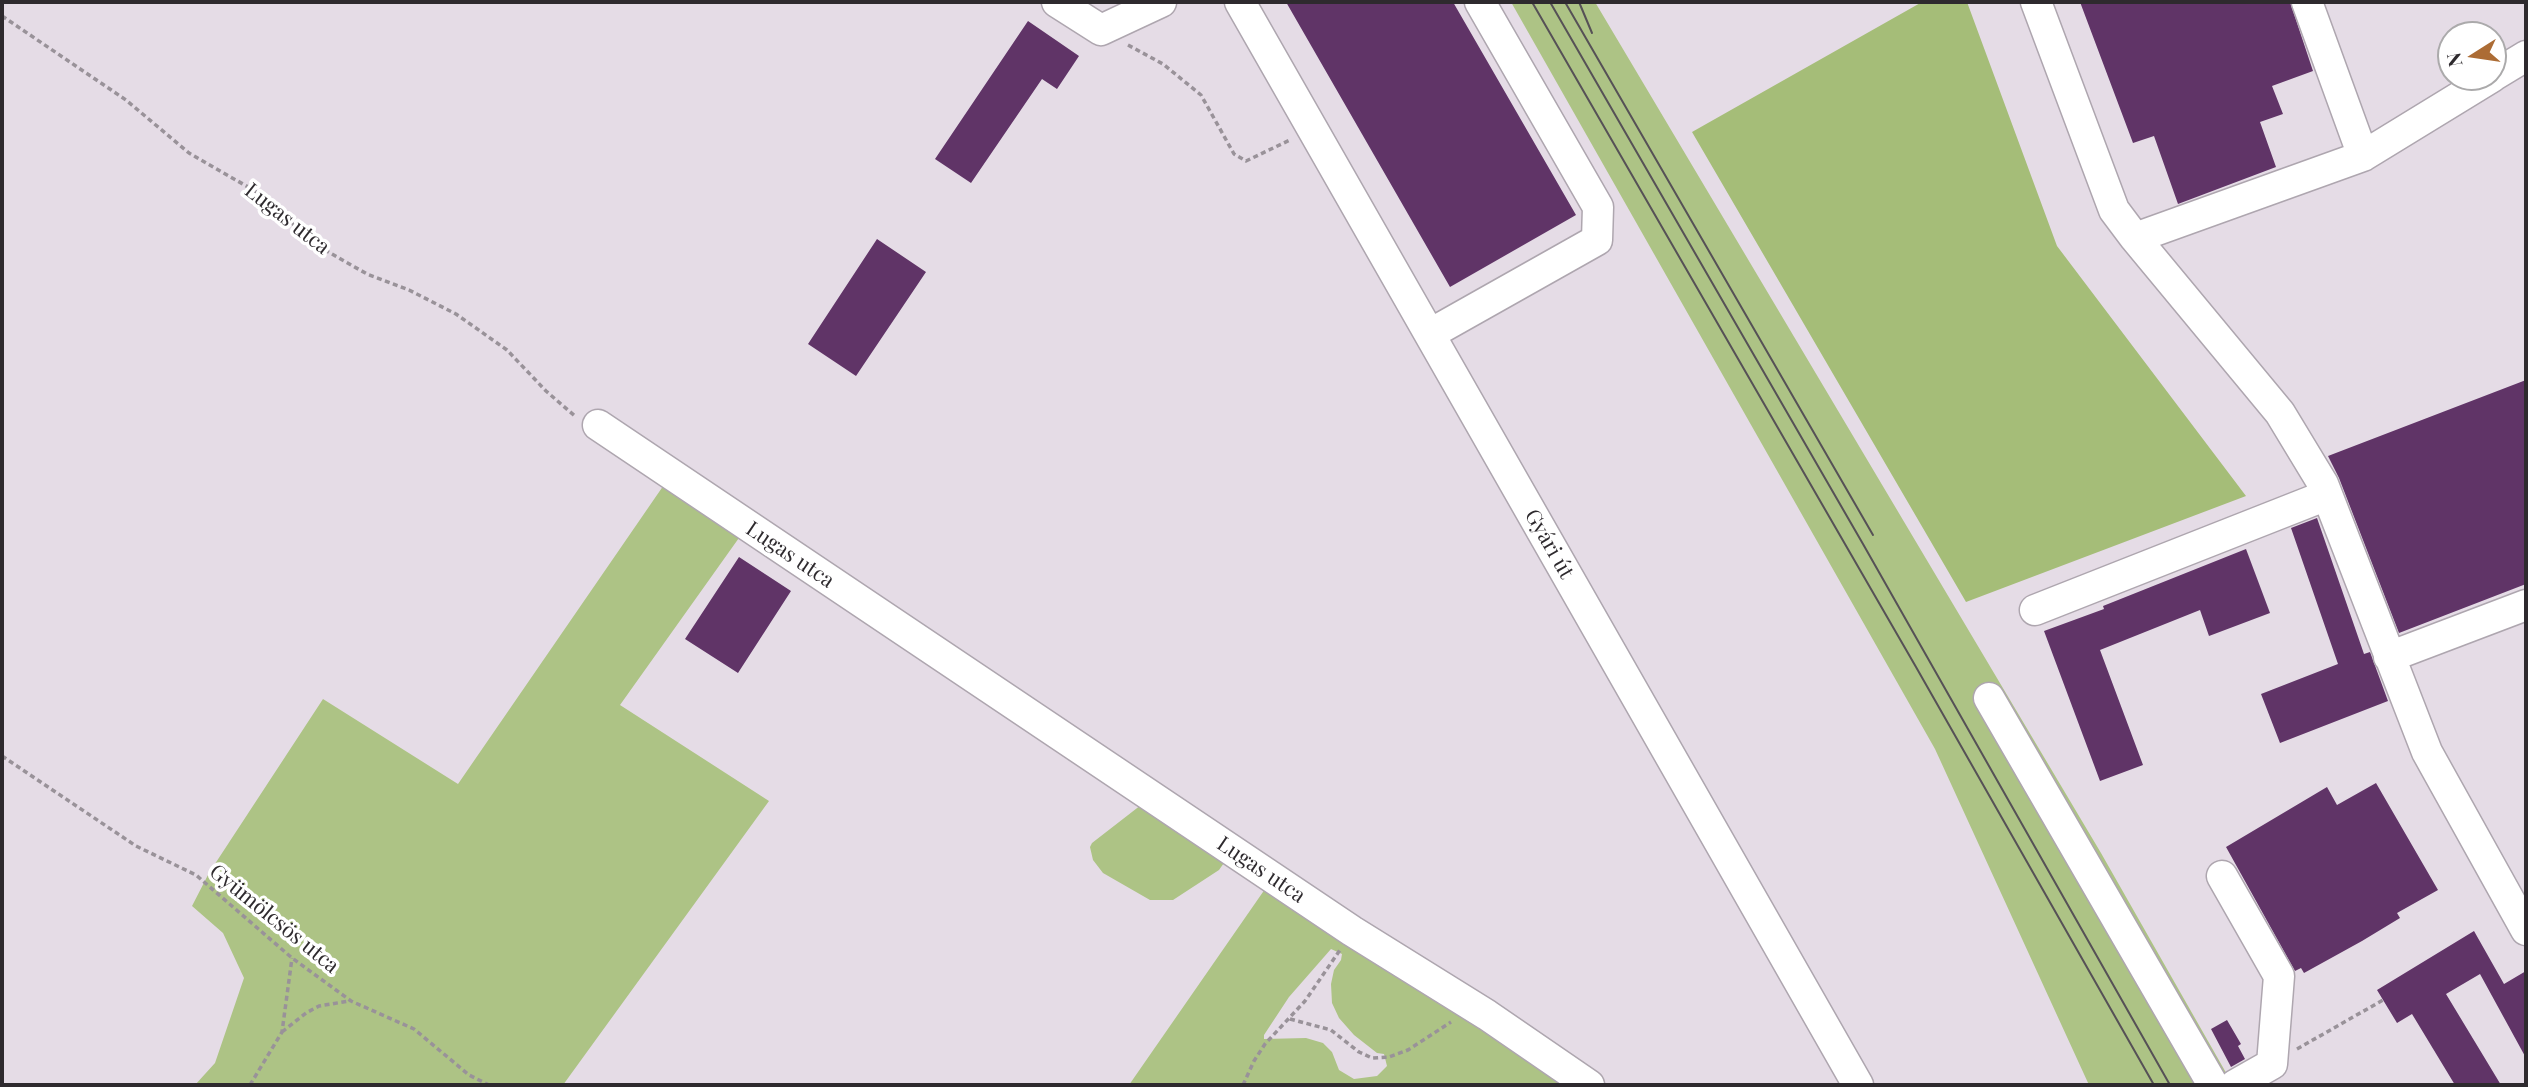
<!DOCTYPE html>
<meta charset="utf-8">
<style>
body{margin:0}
#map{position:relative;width:2528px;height:1087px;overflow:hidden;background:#e5dce6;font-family:"Playfair Display",serif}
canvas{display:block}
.frame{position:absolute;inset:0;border:4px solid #2e2a2e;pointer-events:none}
.north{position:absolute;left:2437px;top:21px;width:70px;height:70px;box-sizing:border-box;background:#fff;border:2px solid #abaaab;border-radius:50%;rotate:258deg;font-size:19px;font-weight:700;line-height:28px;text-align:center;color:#2e2a2e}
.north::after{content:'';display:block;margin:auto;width:24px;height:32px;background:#ac6c35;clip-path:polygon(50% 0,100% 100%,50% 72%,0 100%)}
</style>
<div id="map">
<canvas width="2528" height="1087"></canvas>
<div class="frame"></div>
<div class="north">N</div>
</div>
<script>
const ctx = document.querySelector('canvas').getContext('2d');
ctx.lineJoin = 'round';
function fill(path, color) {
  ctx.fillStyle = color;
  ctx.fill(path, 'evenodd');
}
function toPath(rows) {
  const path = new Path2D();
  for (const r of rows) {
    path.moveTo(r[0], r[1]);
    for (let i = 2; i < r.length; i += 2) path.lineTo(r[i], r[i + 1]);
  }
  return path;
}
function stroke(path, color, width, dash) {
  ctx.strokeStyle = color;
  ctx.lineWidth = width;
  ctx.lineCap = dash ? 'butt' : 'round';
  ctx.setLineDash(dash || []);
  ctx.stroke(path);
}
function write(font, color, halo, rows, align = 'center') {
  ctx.font = font + ' "Playfair Display",serif';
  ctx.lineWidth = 7;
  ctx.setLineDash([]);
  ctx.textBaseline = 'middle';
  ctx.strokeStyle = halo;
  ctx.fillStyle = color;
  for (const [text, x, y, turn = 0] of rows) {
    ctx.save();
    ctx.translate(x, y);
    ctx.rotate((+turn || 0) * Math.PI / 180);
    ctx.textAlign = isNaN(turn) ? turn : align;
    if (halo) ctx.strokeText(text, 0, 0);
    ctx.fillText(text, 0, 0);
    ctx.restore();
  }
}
const green = toPath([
 [1511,2,1595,2,2101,853,2233,1085,2089,1085,1935,749],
 [679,463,756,514,620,705,769,801,563,1085,195,1085,215,1063,244,978,223,933,192,906,209,873,323,699,458,784],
 [1141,805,1226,860,1219,870,1173,900,1150,900,1103,873,1093,860,1090,847,1092,843],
 [1281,866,1606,1085,1129,1085],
 [1331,949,1342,954,1341,960,1334,970,1331,984,1332,1003,1339,1018,1354,1035,1377,1053,1384,1054,1387,1066,1377,1076,1354,1079,1339,1070,1332,1052,1323,1043,1306,1038,1264,1039,1264,1035,1289,997]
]);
const forest = toPath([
 [1922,2,1967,2,2057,246,2246,496,1966,602,1692,132]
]);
const building = toPath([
 [1286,2,1453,2,1576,215,1450,287],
 [2080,2,2290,2,2313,71,2272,86,2283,114,2260,122,2276,167,2178,204,2154,136,2133,143],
 [1028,21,1079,56,1057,89,1042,79,971,183,935,159],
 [877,239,926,272,856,376,808,344],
 [2526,380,2526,584,2399,633,2339,478,2328,456],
 [2317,518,2364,654,2370,652,2388,701,2280,743,2261,694,2338,664,2291,528],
 [2246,549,2270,613,2209,636,2200,610,2100,650,2143,765,2100,781,2044,631,2104,609,2103,606],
 [739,557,791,591,738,673,685,639],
 [2376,783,2438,890,2397,913,2400,918,2362,941,2304,973,2301,968,2295,971,2226,847,2327,787,2337,805],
 [2474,931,2504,984,2526,971,2526,1058,2480,974,2446,994,2501,1085,2455,1085,2412,1014,2397,1023,2377,990],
 [2227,1020,2241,1044,2238,1046,2245,1059,2231,1067,2211,1029]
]);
const path = toPath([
 [2,16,126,100,189,153,255,191,318,246,367,274,409,290,456,314,507,350,546,391,576,417],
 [1128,45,1163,64,1201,95,1234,154,1246,161,1290,140],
 [2,756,136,846,196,875,292,958,351,1001,414,1029,469,1075,489,1085],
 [1290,1019,1331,1030,1359,1052,1372,1058,1389,1057,1408,1050,1451,1022],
 [282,1032,306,1013,319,1006,349,1001],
 [2297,1049,2383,1000],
 [250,1085,282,1032,292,958],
 [1243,1085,1254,1061,1265,1044,1305,1001,1340,950]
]);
const minor = toPath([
 [1057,2,1101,30,1161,2],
 [1240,2,1858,1085],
 [2036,2,2114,210,2135,238,2280,413,2323,484,2427,752,2526,930],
 [2307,2,2363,156,2492,77],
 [2493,76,2526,56],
 [2135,238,2363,156],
 [1430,334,1597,240,1598,207,1480,2],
 [598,425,1352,931,1487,1015,1589,1085],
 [2035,610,2327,495],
 [2389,657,2526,605],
 [1989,698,2213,1085],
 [2222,876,2279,976,2272,1064,2235,1085]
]);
const tram = toPath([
 [1532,2,1916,667,2154,1085],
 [1550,2,1863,544,2170,1085],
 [1565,2,1873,535],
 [1579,2,1592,33]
]);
const streetNames = [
 ["Lugas utca",287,219,38],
 ["Gyári út",1549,544,60],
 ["Lugas utca",790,555,34],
 ["Lugas utca",1261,870,34],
 ["Gyümölcsös utca",274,919,39]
];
fill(green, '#adc385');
fill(forest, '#a5bd78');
fill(building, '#603467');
stroke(minor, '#aea6af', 33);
stroke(path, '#999299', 3.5, [5, 3.5]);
stroke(minor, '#fff', 30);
stroke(tram, '#565156', 2);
write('21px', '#2e2a2e', '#fff', streetNames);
</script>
